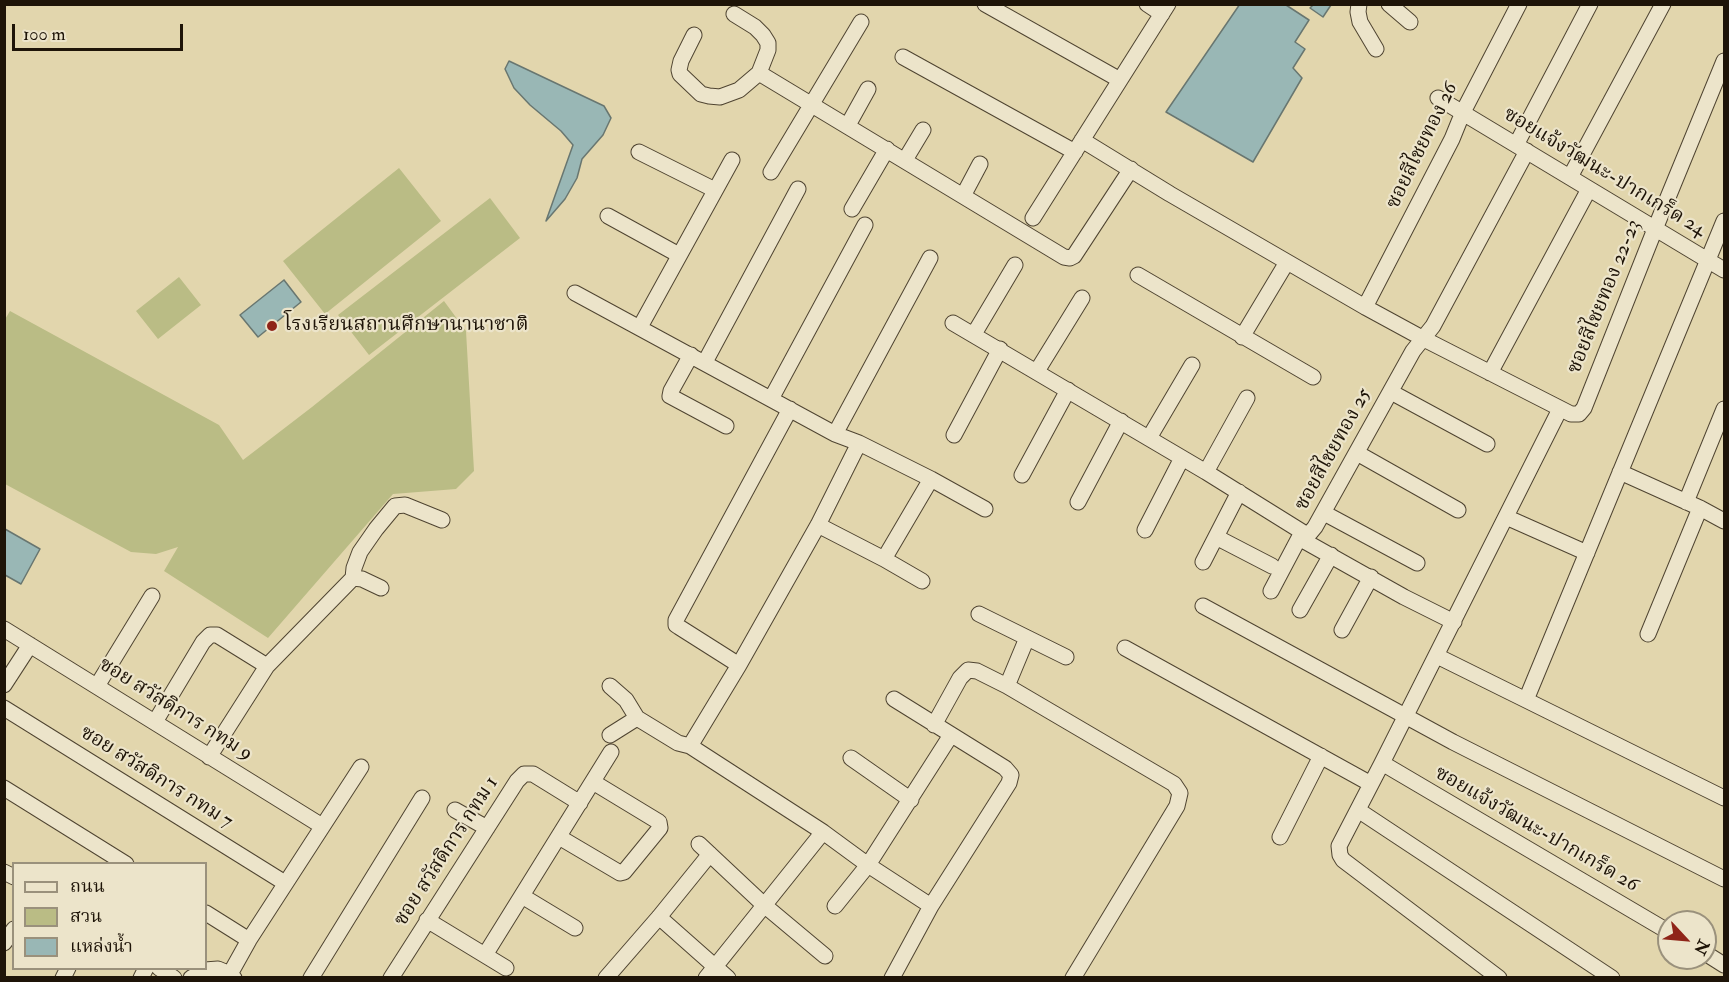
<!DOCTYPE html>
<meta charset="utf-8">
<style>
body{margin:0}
#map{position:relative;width:1729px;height:982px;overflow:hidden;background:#e2d6ad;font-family:"IM FELL Double Pica","Noto Serif Thai",serif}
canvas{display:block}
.frame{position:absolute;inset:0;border:6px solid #1e1408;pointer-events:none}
.legend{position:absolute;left:12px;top:862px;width:195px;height:108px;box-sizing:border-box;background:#ece4ca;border:2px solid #9a917c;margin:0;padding:8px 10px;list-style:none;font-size:18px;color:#1e1408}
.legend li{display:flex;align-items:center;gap:12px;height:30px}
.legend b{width:30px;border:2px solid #9a917c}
.north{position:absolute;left:1657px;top:910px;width:60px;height:60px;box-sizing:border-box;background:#ece4ca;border:2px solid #9a917c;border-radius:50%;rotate:116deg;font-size:16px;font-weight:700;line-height:24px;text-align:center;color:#1e1408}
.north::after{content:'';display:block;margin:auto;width:21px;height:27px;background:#8f2418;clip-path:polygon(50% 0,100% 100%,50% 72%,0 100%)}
.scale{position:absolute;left:12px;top:24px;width:171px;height:27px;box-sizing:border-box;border:3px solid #1e1408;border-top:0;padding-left:8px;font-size:18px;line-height:21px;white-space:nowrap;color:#1e1408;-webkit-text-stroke:4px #ece4ca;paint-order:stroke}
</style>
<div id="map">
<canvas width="1729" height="982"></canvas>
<div class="frame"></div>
<ul class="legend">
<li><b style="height:8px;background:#ece4ca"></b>ถนน</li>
<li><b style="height:16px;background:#babc85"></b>สวน</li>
<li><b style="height:16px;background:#99b7b5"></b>แหล่งน้ำ</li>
</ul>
<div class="north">N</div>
<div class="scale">100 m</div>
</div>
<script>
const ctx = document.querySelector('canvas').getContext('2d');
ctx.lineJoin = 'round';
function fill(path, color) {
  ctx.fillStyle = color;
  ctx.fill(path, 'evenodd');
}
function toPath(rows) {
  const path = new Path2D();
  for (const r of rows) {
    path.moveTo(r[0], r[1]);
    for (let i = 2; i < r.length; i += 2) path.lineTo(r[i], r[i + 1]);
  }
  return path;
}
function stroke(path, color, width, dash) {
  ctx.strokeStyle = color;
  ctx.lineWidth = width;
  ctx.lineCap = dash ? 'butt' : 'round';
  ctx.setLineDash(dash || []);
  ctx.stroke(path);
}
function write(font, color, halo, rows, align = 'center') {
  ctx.font = font + ' "IM FELL Double Pica","Noto Serif Thai",serif';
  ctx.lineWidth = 4.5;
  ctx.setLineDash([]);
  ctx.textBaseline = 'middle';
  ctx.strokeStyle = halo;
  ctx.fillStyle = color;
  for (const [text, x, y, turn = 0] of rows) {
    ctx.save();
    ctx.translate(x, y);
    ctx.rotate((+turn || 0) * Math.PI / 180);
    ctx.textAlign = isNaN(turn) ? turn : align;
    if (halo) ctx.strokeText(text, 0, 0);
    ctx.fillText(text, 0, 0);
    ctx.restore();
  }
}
const green = toPath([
 [399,168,441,221,325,314,283,261],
 [490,198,520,238,369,355,338,315],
 [179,277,201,305,158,339,136,311],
 [444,301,466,331,474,471,456,489,393,494,268,638,164,571,178,547,156,554,131,552,5,484,4,321,10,311,219,425,243,460,312,407]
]);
const water = toPath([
 [1240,4,1286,5,1309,20,1295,42,1305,49,1293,68,1302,78,1253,162,1166,112,1240,4],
 [1313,5,1313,4,1331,5,1323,17,1310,8,1313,5],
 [509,61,604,106,611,118,603,135,582,159,577,178,565,199,546,221,573,145,561,131,530,105,514,88,505,69,509,61],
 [284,280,301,302,258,337,240,315,284,280],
 [5,529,40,549,21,584,5,575,5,529]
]);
const minor = toPath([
 [985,4,1120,80],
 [1147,4,1162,14],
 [1359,4,1358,12,1360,22,1376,49],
 [1389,4,1410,22],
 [694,35,681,61,679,70,680,74,701,94,709,96,720,97,739,90,759,73,768,50,768,43,763,35,755,27,734,14],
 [903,57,1075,152],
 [759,73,1064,257,1070,258,1074,256,1131,169],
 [1438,98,1724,270],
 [848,125,868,89],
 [1082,140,1170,194,1365,307,1422,338,1571,414,1579,414,1584,408,1655,229,1724,61],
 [1516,145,1590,4],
 [639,152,715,190],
 [905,160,923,130],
 [771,172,861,22],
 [1570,177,1663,4],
 [963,196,980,164],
 [852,209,887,149],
 [608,216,679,255],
 [1033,218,1168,4],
 [1138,275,1313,377],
 [575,293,835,434,859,443,931,479,985,509],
 [1365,307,1452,139,1463,112,1519,4],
 [953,323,1206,472,1304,533,1310,533,1315,527,1413,351,1433,326,1527,151],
 [640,327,732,160],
 [974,334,1015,265],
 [1242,337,1287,262],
 [691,355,671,391,670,396,726,426],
 [705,362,798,189],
 [1037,371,1082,298],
 [1490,373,1589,189],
 [1391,392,1487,444],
 [771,399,865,225],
 [835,434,930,258],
 [954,435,1000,349],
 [1149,438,1192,365],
 [1357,453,1458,510],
 [1206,472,1247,398],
 [1620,472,1700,508,1724,521],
 [1022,475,1068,390],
 [1078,502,1121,421],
 [1686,502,1724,409],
 [1324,513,1417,563],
 [1506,517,1587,553],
 [818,525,884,559,931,479],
 [1145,530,1182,458],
 [1216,537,1272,566],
 [884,559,922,581],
 [1203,562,1239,492],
 [353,578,354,568,360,552,376,529,395,506,405,505,442,520],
 [1271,591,1299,538,1404,597,1454,622],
 [1203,606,1453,742,1724,879],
 [1300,610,1331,555],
 [979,614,1066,657],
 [4,629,322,826],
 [1342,630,1371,577],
 [1648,634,1700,508],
 [1125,648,1371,784],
 [1437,656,1724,798],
 [739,665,679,627,676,625,676,620,790,409],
 [4,685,30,645],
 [97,686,152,596],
 [610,686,626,700,637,718,678,743,690,746,823,832,868,865,931,906],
 [1007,686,1027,638],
 [1526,700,1724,221],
 [4,708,285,883],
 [155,722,203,642,210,635,217,635,267,666],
 [934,725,960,678,968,670,977,671,1007,686,1174,784,1180,793,1177,806,1073,978],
 [610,735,637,718],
 [690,746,739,665,818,525,859,443],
 [209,757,267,666,353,578,362,579,381,588],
 [851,758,911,800],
 [1382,763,1669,932],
 [4,788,126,864],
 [455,810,487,828],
 [1358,810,1612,978],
 [559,837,620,873,624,872,660,828,659,822,593,782],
 [1280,837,1321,756],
 [699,844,764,905,825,956],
 [4,872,14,877],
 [522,896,575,928],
 [835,906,868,865,951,735],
 [206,913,249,940],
 [659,917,728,978],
 [427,920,506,968],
 [4,943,14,929],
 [1705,953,1724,965],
 [485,955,611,752],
 [159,968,174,978],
 [230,974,249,940,361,767],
 [63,978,68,968],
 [141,978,146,968],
 [191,978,205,970,218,969,230,974,234,978],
 [311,978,422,798],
 [391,978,517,781,524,774,533,774,580,803],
 [606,978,659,917,710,854],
 [706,978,823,832],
 [892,978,931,906,1009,783,1011,775,1005,768,894,699],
 [1499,978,1343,860,1340,855,1339,846,1382,763,1560,409]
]);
const markers = [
 [272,326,6,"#8f2418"]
];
const streetNames = [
 ["ซอยสีไชยทอง 26",1423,146,-64],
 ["ซอยแจ้งวัฒนะ-ปากเกร็ด 24",1604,173,31],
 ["ซอยสีไชยทอง 22-23",1605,297,-68],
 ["ซอยสีไชยทอง 25",1334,450,-61],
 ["ซอย สวัสดิการ กทม 9",175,710,32],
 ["ซอย สวัสดิการ กทม 7",156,778,32],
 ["ซอยแจ้งวัฒนะ-ปากเกร็ด 26",1536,830,30],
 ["ซอย สวัสดิการ กทม 1",447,852,-57]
];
const poiNames = [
 ["โรงเรียนสถานศึกษานานาชาติ",284,326]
];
fill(green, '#babc85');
fill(water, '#99b7b5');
stroke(water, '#687670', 1.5);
stroke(minor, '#4f4431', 17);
stroke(minor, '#ece4ca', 15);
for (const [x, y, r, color] of markers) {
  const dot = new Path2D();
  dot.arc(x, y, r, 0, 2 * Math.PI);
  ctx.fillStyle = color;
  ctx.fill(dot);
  stroke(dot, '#ece4ca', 2);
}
write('20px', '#1e1408', '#ece4ca', streetNames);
write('20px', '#1e1408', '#ece4ca', poiNames, 'left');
</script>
